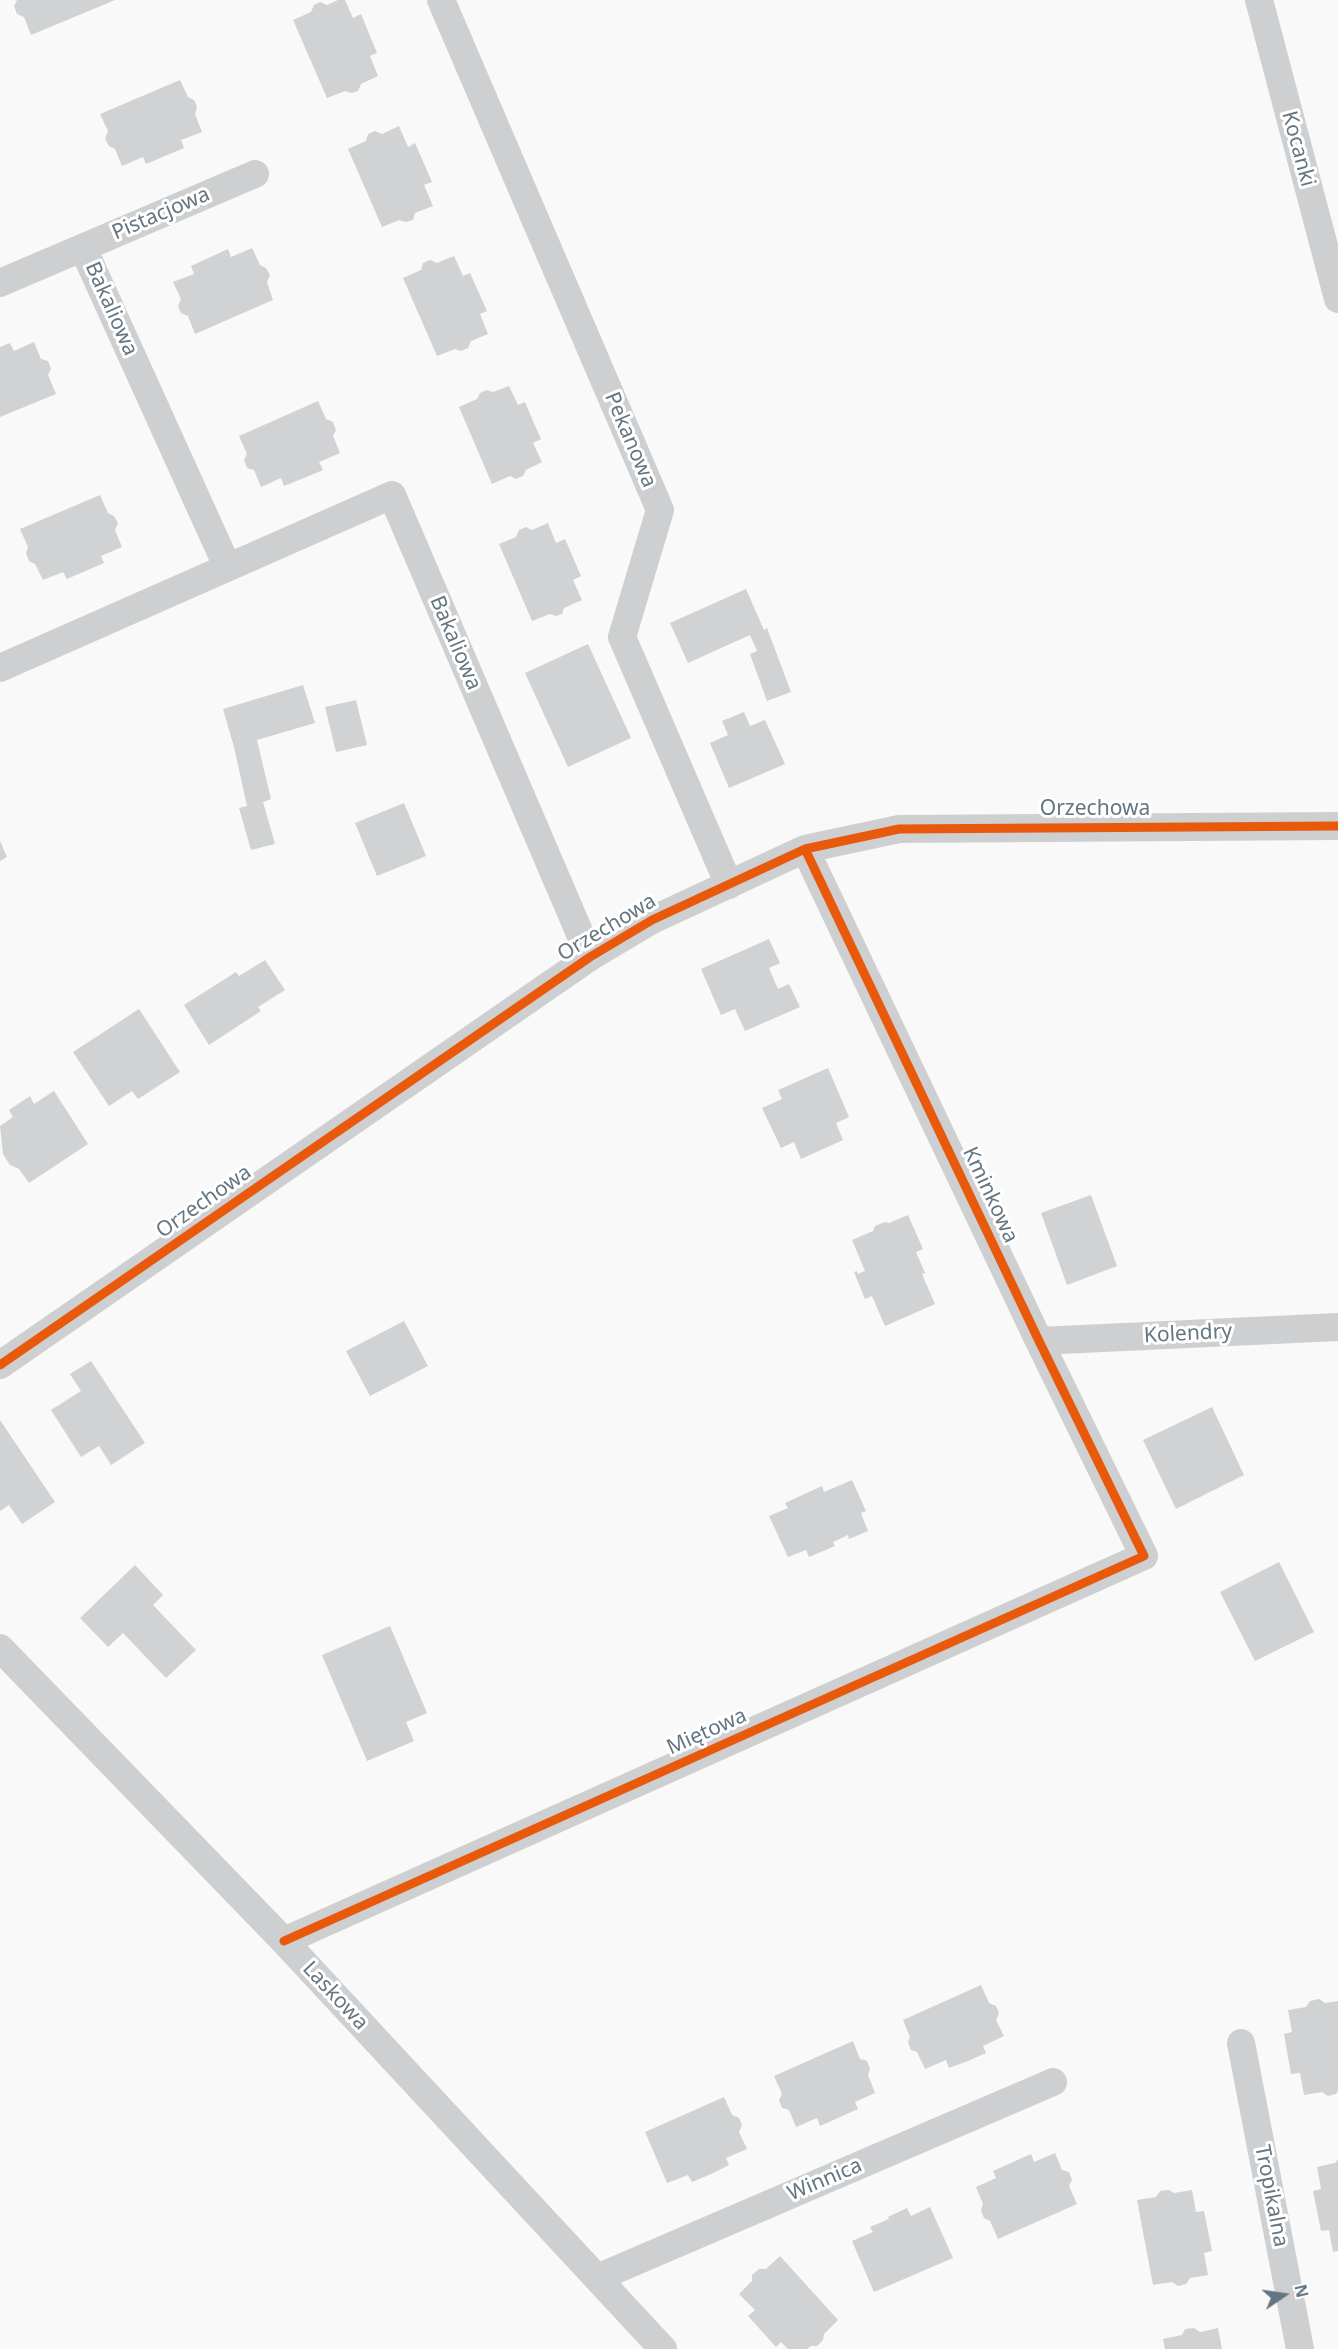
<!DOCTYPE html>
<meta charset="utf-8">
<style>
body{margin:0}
#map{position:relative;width:1338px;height:2349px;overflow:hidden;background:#f9f9f9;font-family:"Noto Sans",sans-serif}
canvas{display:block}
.north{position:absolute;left:1254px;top:2265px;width:60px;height:60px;-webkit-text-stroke:4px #fff;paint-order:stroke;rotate:77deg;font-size:16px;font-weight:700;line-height:24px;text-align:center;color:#657683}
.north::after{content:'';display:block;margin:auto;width:21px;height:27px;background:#657683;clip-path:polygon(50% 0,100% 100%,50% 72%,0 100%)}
</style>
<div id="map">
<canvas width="1338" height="2349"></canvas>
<div class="north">N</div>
</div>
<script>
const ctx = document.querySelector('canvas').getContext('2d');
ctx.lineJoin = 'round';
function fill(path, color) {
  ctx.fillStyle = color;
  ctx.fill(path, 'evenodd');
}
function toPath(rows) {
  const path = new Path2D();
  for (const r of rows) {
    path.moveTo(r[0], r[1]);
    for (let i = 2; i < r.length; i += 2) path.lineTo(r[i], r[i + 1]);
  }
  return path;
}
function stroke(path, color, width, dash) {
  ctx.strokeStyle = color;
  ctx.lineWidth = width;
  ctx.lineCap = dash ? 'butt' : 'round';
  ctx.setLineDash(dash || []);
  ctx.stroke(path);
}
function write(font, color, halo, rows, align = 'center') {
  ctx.font = font + ' "Noto Sans",sans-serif';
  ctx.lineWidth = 6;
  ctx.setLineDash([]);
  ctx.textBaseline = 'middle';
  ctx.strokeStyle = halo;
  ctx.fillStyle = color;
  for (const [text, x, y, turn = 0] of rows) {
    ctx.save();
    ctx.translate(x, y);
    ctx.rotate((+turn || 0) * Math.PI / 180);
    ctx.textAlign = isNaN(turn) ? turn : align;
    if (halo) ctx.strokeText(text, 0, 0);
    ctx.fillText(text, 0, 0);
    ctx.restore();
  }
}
const building = toPath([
 [17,0,115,0,31,35,24,17,17,14,14,6],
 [338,0,345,0,353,18,361,14,377,53,370,56,378,76,361,84,358,91,352,93,345,91,327,98,293,20,311,12,314,5,320,2,327,5],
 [180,80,188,97,194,100,197,107,195,114,202,132,181,140,184,148,146,164,143,157,122,166,115,149,109,146,105,139,108,131,100,114],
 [399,126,408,147,415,143,432,182,424,185,433,206,415,213,413,220,406,222,399,220,382,227,348,149,366,141,368,134,375,131,382,134],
 [252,248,260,265,266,268,270,275,267,282,273,300,195,334,188,316,181,313,178,306,181,299,173,282,194,274,191,266,228,249,231,257],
 [454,256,463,276,470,273,487,311,480,314,488,334,471,341,468,348,461,351,455,349,437,356,403,278,421,270,423,263,430,260,437,263],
 [34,342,41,359,48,361,51,369,48,375,56,394,0,417,0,347,10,343,14,351],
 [509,386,518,405,525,402,533,421,541,439,533,443,542,462,526,470,523,476,516,479,510,476,492,484,459,407,477,399,480,393,486,390,493,392],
 [318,401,326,419,333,422,336,430,333,436,340,453,319,462,323,470,304,478,284,486,281,478,261,487,254,470,247,468,244,460,247,454,239,436],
 [100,495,108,513,114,516,118,523,115,530,122,547,101,556,104,563,67,579,63,572,43,580,35,564,29,561,26,553,28,547,20,529],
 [548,523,556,543,565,539,581,576,573,580,582,600,564,608,562,614,556,616,550,614,532,621,499,544,516,537,519,530,526,527,532,530],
 [746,589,764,630,767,628,791,692,767,701,750,654,757,651,750,635,688,663,670,623],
 [588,644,631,738,568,767,525,673],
 [303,685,315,723,257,740,271,799,263,802,275,844,251,850,239,808,247,806,234,747,223,709],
 [356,700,367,745,336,752,325,707],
 [744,712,750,726,765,720,785,764,729,788,710,743,728,735,722,721],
 [404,803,426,856,377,876,355,823],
 [0,841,7,857,0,861],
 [769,939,780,963,769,968,778,989,789,984,800,1007,745,1031,735,1009,721,1015,701,969],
 [265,960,285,990,258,1007,261,1011,209,1045,184,1005,236,972,239,976],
 [139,1009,180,1072,138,1099,132,1091,109,1106,73,1052],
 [828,1068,849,1117,836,1123,843,1140,801,1159,794,1142,781,1148,762,1108,782,1099,778,1090],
 [54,1091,88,1144,29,1183,19,1169,10,1165,3,1154,0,1126,13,1117,9,1110,30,1096,34,1104],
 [1091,1195,1117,1266,1067,1285,1041,1213],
 [908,1215,923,1249,916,1252,925,1273,922,1274,935,1304,885,1326,872,1296,865,1299,854,1272,857,1271,858,1274,865,1271,852,1240,873,1231,875,1226,885,1222,889,1223],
 [404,1321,428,1366,370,1396,346,1351],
 [91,1361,145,1443,111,1465,99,1446,81,1457,51,1410,81,1391,70,1374],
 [1212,1407,1244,1475,1176,1509,1143,1440],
 [0,1420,55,1502,22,1524,9,1505,0,1511],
 [852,1480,866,1511,861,1513,868,1531,849,1539,848,1535,833,1542,835,1546,809,1557,806,1550,788,1557,769,1516,788,1508,785,1503,822,1486,824,1492],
 [1279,1562,1314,1632,1255,1661,1220,1592],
 [135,1565,163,1595,153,1605,196,1650,166,1678,123,1633,108,1647,80,1618],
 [390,1626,427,1713,406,1722,414,1741,367,1761,322,1655],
 [981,1985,989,2003,996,2006,999,2013,996,2020,1004,2036,983,2046,986,2053,968,2061,949,2068,946,2060,925,2069,917,2052,911,2050,908,2042,910,2037,903,2020],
 [1319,1999,1325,2003,1338,2001,1338,2091,1336,2094,1328,2096,1322,2092,1304,2095,1300,2073,1291,2074,1284,2034,1292,2032,1288,2010,1306,2007,1310,2001],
 [853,2041,860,2059,867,2061,870,2069,868,2075,875,2093,855,2102,858,2109,820,2126,817,2118,796,2127,789,2110,782,2108,779,2100,782,2094,774,2076],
 [724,2097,732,2115,739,2118,742,2125,739,2132,747,2149,726,2158,729,2165,711,2174,692,2182,688,2175,667,2183,645,2132],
 [1055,2153,1062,2170,1069,2172,1072,2180,1069,2186,1077,2204,998,2239,990,2221,984,2218,981,2211,983,2204,976,2187,996,2178,993,2171,1031,2154,1034,2162],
 [1338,2159,1338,2251,1333,2252,1329,2230,1321,2231,1313,2191,1321,2189,1317,2167,1335,2163],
 [1169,2190,1174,2193,1192,2190,1196,2212,1204,2211,1212,2251,1204,2253,1208,2275,1190,2278,1186,2284,1178,2286,1172,2282,1153,2285,1137,2200,1156,2197,1160,2191],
 [930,2207,953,2258,874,2292,852,2241,873,2232,870,2227,889,2219,888,2217,907,2208,911,2216],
 [780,2256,838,2320,824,2334,823,2340,817,2346,811,2346,807,2349,788,2349,781,2342,776,2347,748,2316,755,2310,739,2294,752,2281,752,2275,759,2269,766,2269],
 [1194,2328,1200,2332,1218,2328,1222,2349,1165,2349,1163,2339,1182,2335,1185,2329]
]);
const street = toPath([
 [441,0,660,510,622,637,729,885],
 [1259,0,1338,299],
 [83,248,227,566],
 [0,283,255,174],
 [0,668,392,495,590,957],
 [1039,1341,1338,1327],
 [0,1365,590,957,652,920,805,849,899,829,1338,826],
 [0,1648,284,1941,663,2349],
 [284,1941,1144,1556,1039,1341,805,849],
 [1241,2043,1300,2349],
 [597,2278,1053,2082]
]);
const cycleway = toPath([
 [0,1365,590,957,652,920,805,849,899,829,1338,826],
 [284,1941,1144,1556,1039,1341,805,849]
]);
const streetNames = [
 ["Kocanki",1298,149,75],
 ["Pistacjowa",161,214,-23],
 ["Bakaliowa",111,309,66],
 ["Pekanowa",630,440,67],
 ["Bakaliowa",455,643,67],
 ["Orzechowa",1095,809],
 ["Orzechowa",607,928,-31],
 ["Kminkowa",990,1195,65],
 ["Orzechowa",204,1202,-35],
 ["Kolendry",1188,1334,-3],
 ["Miętowa",707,1732,-24],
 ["Laskowa",335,1996,47],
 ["Winnica",825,2180,-23],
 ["Tropikalna",1271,2196,79]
];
fill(building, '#d0d2d3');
stroke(street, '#cecfd0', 28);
stroke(cycleway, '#e8590c', 9);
write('21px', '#657683', '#fff', streetNames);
</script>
